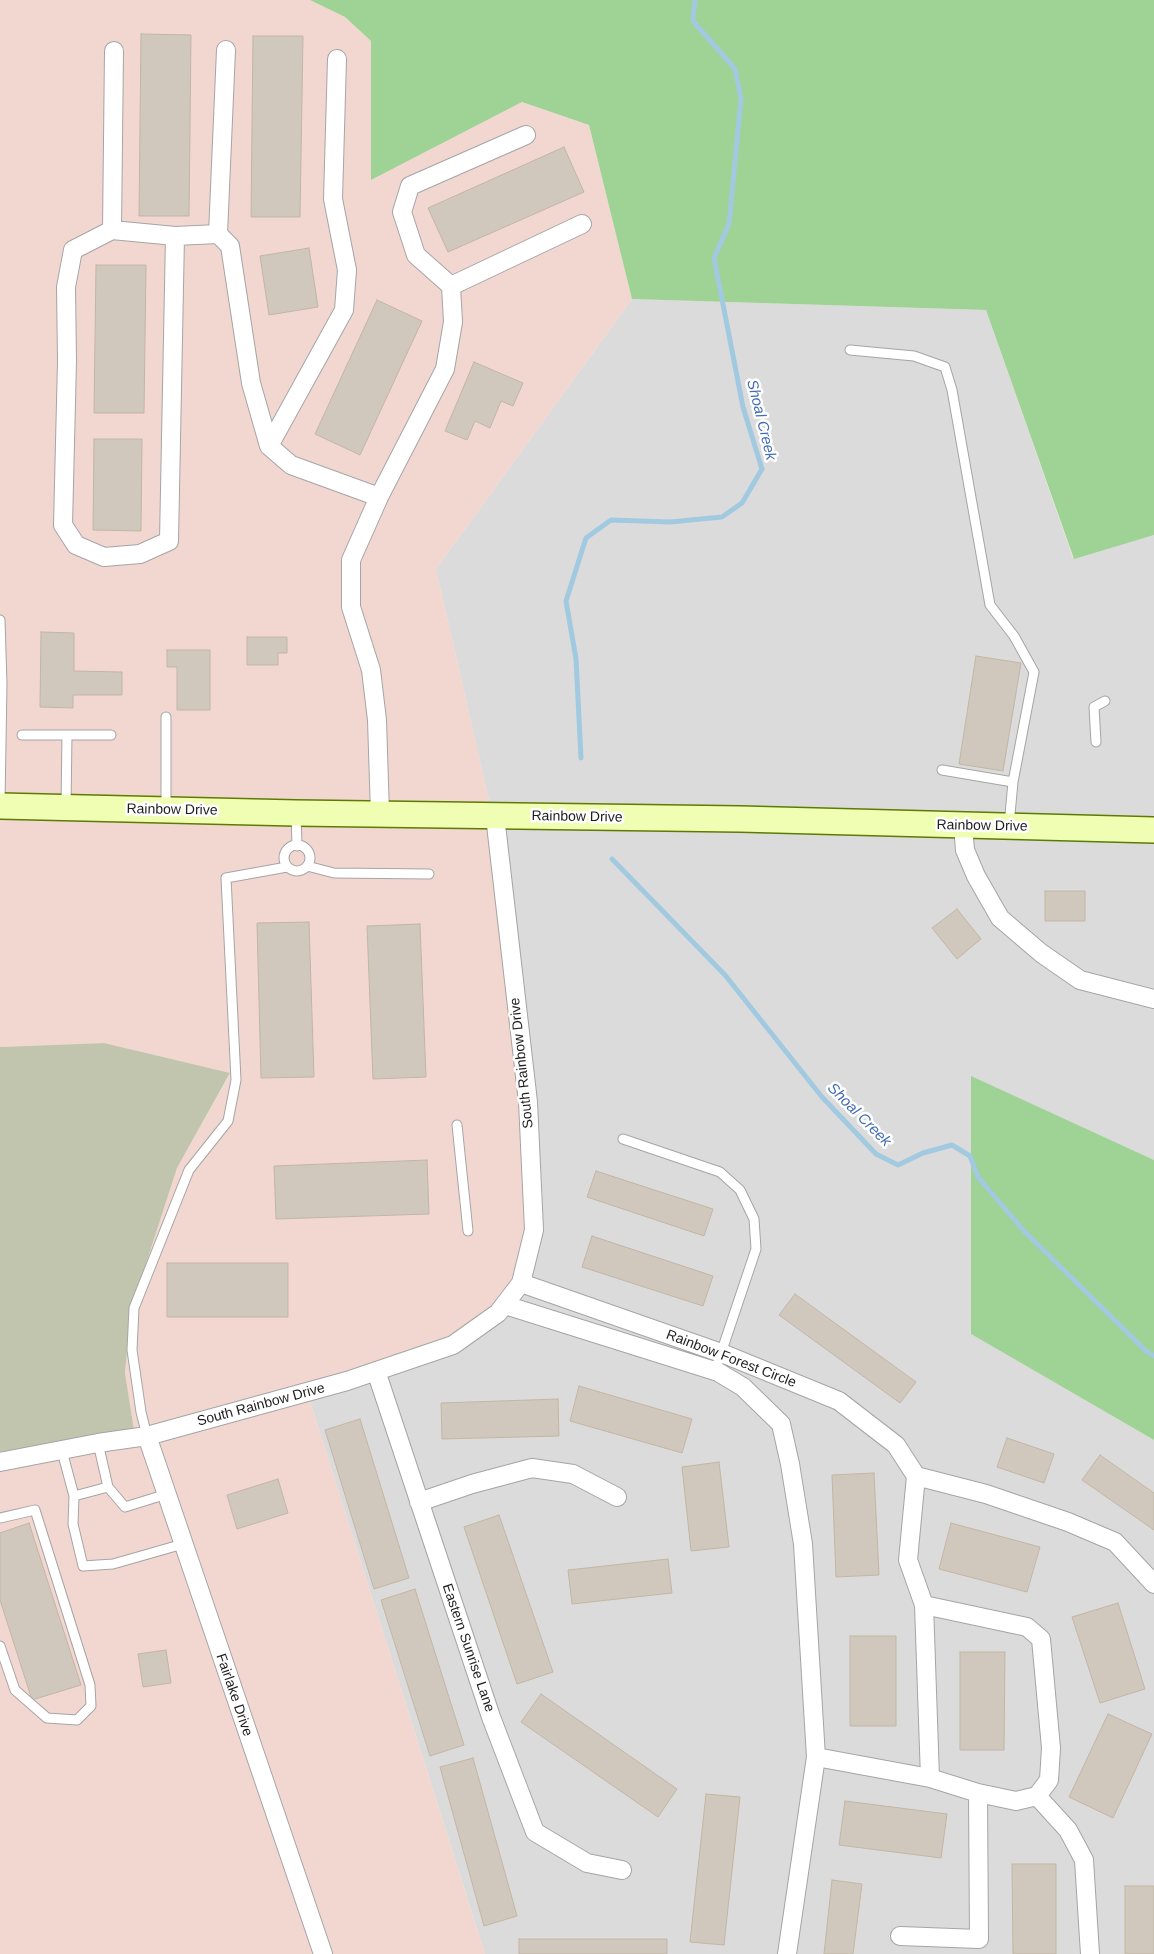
<!DOCTYPE html>
<style>
body{margin:0}
canvas{display:block;background:#f0eee4}
</style>
<canvas width="1154" height="1954"></canvas>
<script>
const ctx = document.querySelector('canvas').getContext('2d');
ctx.lineJoin = 'round';
function fill(path, color) {
  ctx.fillStyle = color;
  ctx.fill(path, 'evenodd');
}
function toPath(rows) {
  const path = new Path2D();
  for (const r of rows) {
    if (r.length === 3) {
      path.moveTo(r[0] + r[2], r[1]);
      path.arc(r[0], r[1], r[2], 0, 2 * Math.PI);
      continue;
    }
    path.moveTo(r[0], r[1]);
    for (let i = 2; i < r.length; i += 2) path.lineTo(r[i], r[i + 1]);
  }
  return path;
}
function stroke(path, color, width, dash) {
  ctx.strokeStyle = color;
  ctx.lineWidth = width;
  ctx.lineCap = dash ? 'butt' : 'round';
  ctx.setLineDash(dash || []);
  ctx.stroke(path);
}
function write(font, color, halo, rows, align = 'center') {
  ctx.font = font + ' Arial,sans-serif';
  ctx.lineWidth = 5;
  ctx.setLineDash([]);
  ctx.textBaseline = 'middle';
  ctx.strokeStyle = halo;
  ctx.fillStyle = color;
  for (const [text, x, y, turn = 0] of rows) {
    ctx.save();
    ctx.translate(x, y);
    ctx.rotate((+turn || 0) * Math.PI / 180);
    ctx.textAlign = isNaN(turn) ? turn : align;
    if (halo) ctx.strokeText(text, 0, 0);
    ctx.fillText(text, 0, 0);
    ctx.restore();
  }
}
const residential = toPath([
 [632,299,986,310,1073,558,1154,535,1154,1160,971,1077,971,1334,1154,1440,1154,1954,485,1954,308,1395,494,823,436,569]
]);
const commercial = toPath([
 [0,0,310,0,345,17,371,41,371,180,522,102,589,125,632,299,436,569,494,823,535,1195,521,1283,472,1330,308,1395,485,1954,0,1954,0,1452,134,1430,125,1373,131,1310,177,1168,230,1074,104,1043,0,1047]
]);
const construction = toPath([
 [104,1043,230,1073,177,1168,131,1310,125,1373,134,1430,0,1452,0,1047]
]);
const forest = toPath([
 [310,0,1154,0,1154,535,1074,559,986,310,632,299,589,125,522,102,371,180,371,41,345,17],
 [971,1076,1154,1160,1154,1440,971,1334]
]);
const stream = toPath([
 [581,758,576,659,566,601,586,538,611,520,670,522,722,517,742,503,762,469,743,407,714,258,729,224,741,99,735,69,693,21,695,0],
 [612,859,725,975,822,1097,876,1154,898,1165,923,1153,952,1145,970,1156,978,1177,1024,1231,1146,1351,1154,1356]
]);
const building = toPath([
 [141,34,191,35,189,216,139,216,141,34],
 [253,36,303,36,300,217,251,217,253,36],
 [564,147,584,192,448,252,428,208,564,147],
 [309,248,318,307,269,315,260,256,309,248],
 [96,265,146,265,144,413,94,413,96,265],
 [377,300,422,321,360,455,315,434,377,300],
 [474,362,523,383,513,406,501,401,490,428,475,421,467,440,445,431,474,362],
 [94,439,142,439,141,531,93,530,94,439],
 [41,632,74,633,74,671,122,672,122,695,73,695,73,708,40,707,41,632],
 [247,637,287,637,287,653,278,653,278,665,247,665,247,637],
 [167,650,210,650,210,710,177,710,177,667,167,667,167,650],
 [976,656,1021,663,1003,771,959,764,976,656],
 [1045,891,1085,891,1085,921,1045,921,1045,891],
 [957,909,981,939,957,959,932,928,957,909],
 [309,922,314,1077,261,1078,257,923,309,922],
 [420,924,426,1077,373,1079,367,926,420,924],
 [427,1160,429,1214,276,1219,274,1166,427,1160],
 [596,1171,713,1209,704,1236,587,1197,596,1171],
 [592,1236,713,1276,703,1306,582,1267,592,1236],
 [167,1263,288,1263,288,1317,167,1317,167,1263],
 [795,1294,916,1382,900,1403,779,1315,795,1294],
 [579,1386,692,1419,682,1453,570,1421,579,1386],
 [558,1399,559,1436,442,1439,441,1403,558,1399],
 [360,1419,409,1578,374,1589,325,1430,360,1419],
 [1007,1438,1054,1454,1044,1483,997,1467,1007,1438],
 [1100,1455,1154,1493,1154,1530,1082,1480,1100,1455],
 [719,1462,729,1547,691,1551,682,1467,719,1462],
 [874,1473,879,1575,836,1577,832,1475,874,1473],
 [278,1479,288,1513,237,1529,227,1495,278,1479],
 [499,1515,553,1672,517,1684,464,1527,499,1515],
 [29,1523,81,1685,32,1700,0,1600,0,1533,29,1523],
 [951,1523,1040,1547,1027,1592,939,1569,951,1523],
 [668,1559,672,1593,572,1604,568,1570,668,1559],
 [415,1589,464,1745,430,1756,381,1600,415,1589],
 [1118,1603,1145,1689,1100,1703,1072,1617,1118,1603],
 [850,1636,896,1636,896,1726,850,1726,850,1636],
 [166,1650,171,1683,143,1687,138,1654,166,1650],
 [960,1652,1005,1652,1004,1750,960,1750,960,1652],
 [541,1694,677,1789,658,1817,521,1722,541,1694],
 [1108,1714,1152,1734,1113,1818,1069,1797,1108,1714],
 [473,1758,517,1916,484,1926,440,1767,473,1758],
 [706,1794,740,1797,724,1945,690,1942,706,1794],
 [845,1801,947,1814,941,1858,839,1845,845,1801],
 [1012,1864,1056,1864,1056,1954,1013,1954,1012,1864],
 [832,1880,862,1884,853,1954,824,1954,832,1880],
 [1125,1886,1154,1886,1154,1954,1125,1954,1125,1886],
 [519,1939,667,1939,667,1954,519,1954,519,1939]
]);
const lane = toPath([
 [850,350,914,356,945,367,952,390,990,605,1014,636,1034,672,1013,782,1009,825],
 [0,620,2,684,0,801],
 [166,717,166,810],
 [22,735,111,735],
 [1096,742,1094,707,1105,701],
 [942,770,1013,782],
 [66,807,67,735],
 [296,813,297,846],
 [297,858,13],
 [307,866,334,873,429,874],
 [457,1125,468,1231],
 [623,1139,720,1172,740,1190,754,1219,756,1249,715,1371],
 [147,1436,141,1412,132,1350,134,1308,189,1170,228,1121,236,1080,226,878,287,867],
 [98,1443,108,1487,125,1507,167,1494],
 [62,1451,74,1496,73,1524,83,1566,113,1564,183,1544],
 [74,1496,108,1487],
 [0,1518,35,1510,90,1685,91,1706,77,1720,47,1718,15,1690,0,1646]
]);
const street = toPath([
 [114,51,112,230,73,250,66,287,67,361,63,525,76,545,104,557,140,554,169,541,175,236],
 [112,230,175,236,218,234,230,246,251,383,269,446,291,465,379,497],
 [218,234,226,50],
 [451,286,582,224],
 [269,446,344,310,347,270,333,199,337,59],
 [380,814,377,720,371,670,351,607,351,560,379,497,445,369,453,322,451,286,416,255,402,212,410,186,526,135],
 [963,826,965,850,976,876,1000,918,1041,953,1080,980,1154,999],
 [521,1283,724,1354,839,1401,896,1445,916,1476],
 [505,1305,718,1372,743,1387,781,1424,790,1464,803,1544,816,1757,787,1954],
 [376,1371,491,1717,535,1832,587,1863,622,1870],
 [147,1436,323,1954],
 [0,1462,98,1443,147,1436,347,1381,453,1345,498,1313,521,1283,534,1230,528,1102,495,816],
 [916,1476,908,1560,924,1605,930,1778],
 [916,1476,986,1494,1068,1522,1115,1542,1154,1584],
 [419,1502,472,1484,532,1468,573,1474,617,1497],
 [816,1757,930,1778,978,1793,1016,1801,1037,1796,1049,1780,1051,1748,1041,1639,1027,1627,924,1605],
 [1037,1796,1068,1830,1084,1860,1090,1954],
 [900,1936,979,1939,978,1793]
]);
const secondary = toPath([
 [0,806,296,813,740,819,1154,830]
]);
const streetNames = [
 ["Rainbow Drive",172,810,1],
 ["Rainbow Drive",577,817,1],
 ["Rainbow Drive",982,826,1],
 ["South Rainbow Drive",522,1063,-96],
 ["Rainbow Forest Circle",731,1359,21],
 ["South Rainbow Drive",261,1405,-15],
 ["Eastern Sunrise Lane",468,1648,71],
 ["Fairlake Drive",234,1695,71]
];
const waterNames = [
 ["Shoal Creek",761,420,76],
 ["Shoal Creek",859,1115,45]
];
fill(residential, '#dcdbdb');
fill(commercial, '#f2d7d1');
fill(construction, '#c2c5ae');
fill(forest, '#9fd295');
stroke(stream, '#a1cae1', 5);
fill(building, '#d0c8bc');
stroke(building, '#c3b6a5', 1);
stroke(lane, '#a5a5a5', 11);
stroke(street, '#a5a5a5', 20);
stroke(secondary, '#5d7b00', 28);
stroke(lane, '#fff', 9);
stroke(street, '#fff', 18);
stroke(secondary, '#f0feb4', 25);
write('14px', '#1e1e1e', '#fff', streetNames);
write('italic 15px', '#436db5', '#fff', waterNames);
</script>
